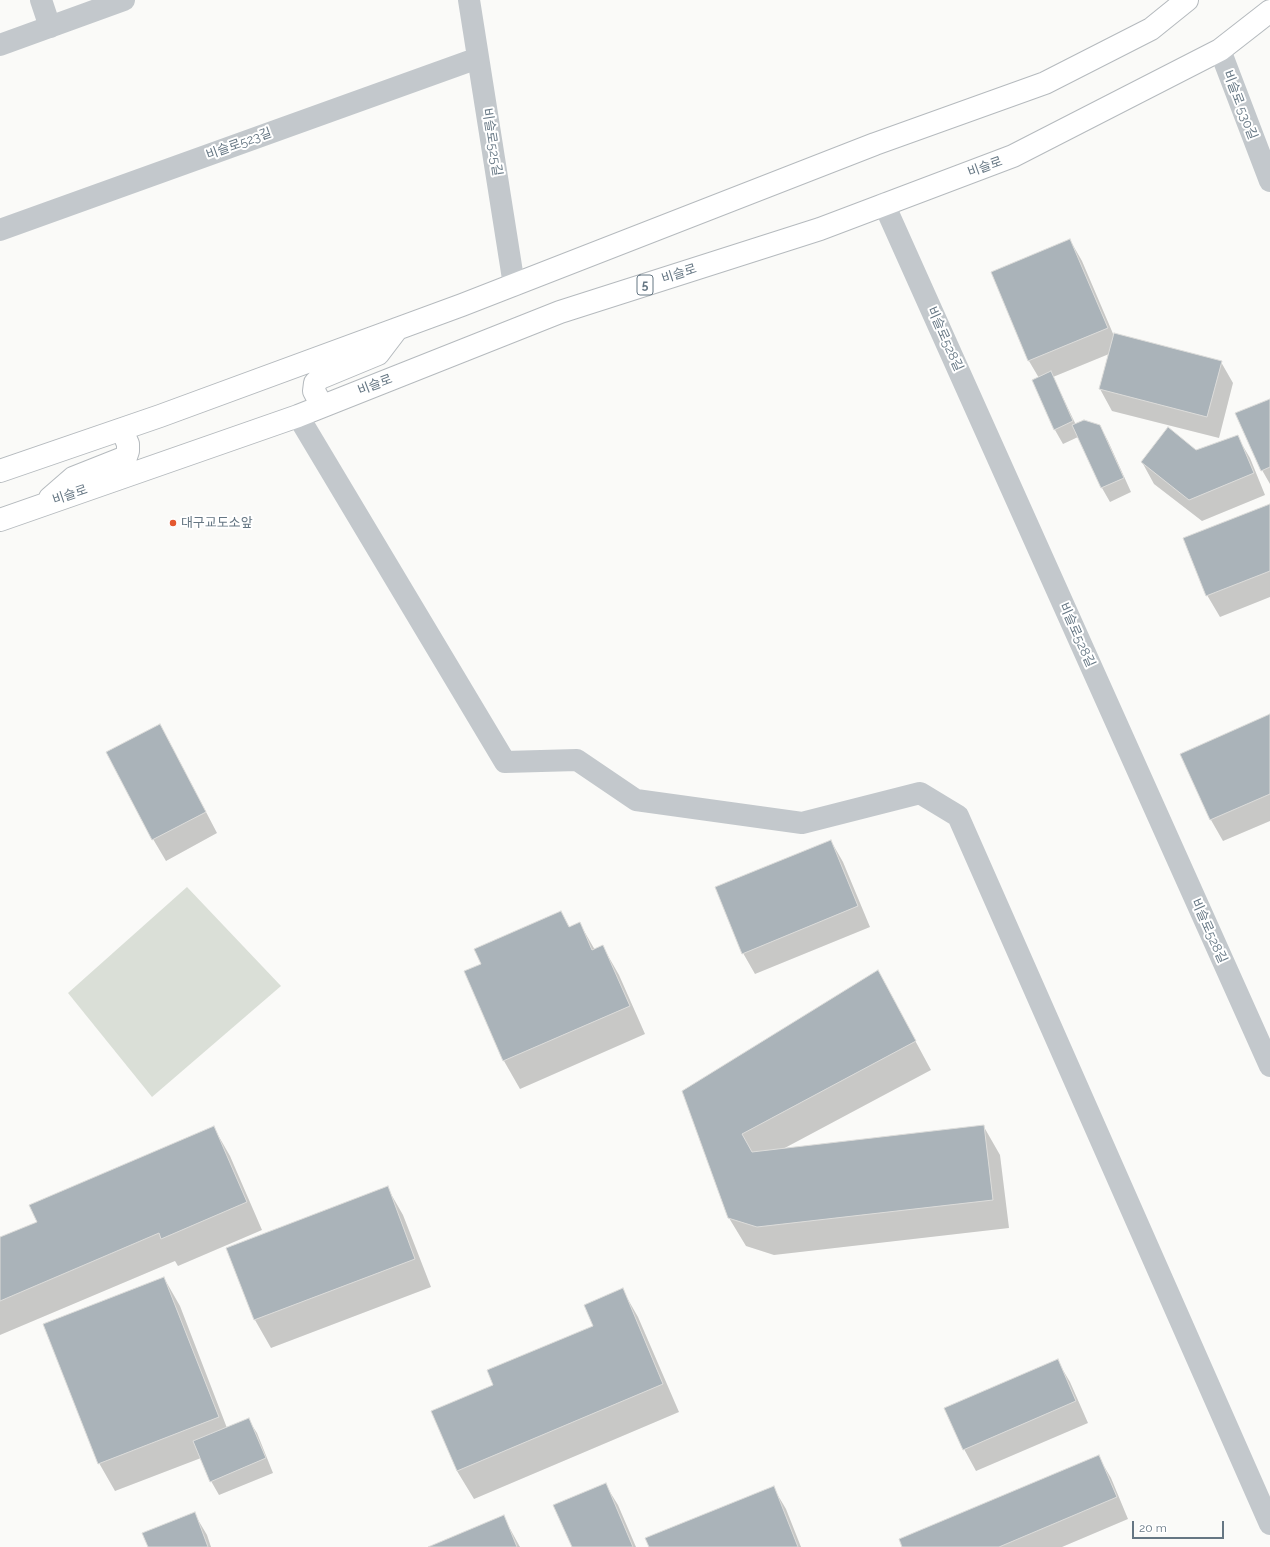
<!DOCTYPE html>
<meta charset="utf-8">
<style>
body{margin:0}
#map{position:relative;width:1270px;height:1547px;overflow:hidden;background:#fafaf8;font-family:Raleway,sans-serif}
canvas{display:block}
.scale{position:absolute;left:1132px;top:1521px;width:92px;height:18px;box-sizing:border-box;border:2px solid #657683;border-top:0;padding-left:5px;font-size:12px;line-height:14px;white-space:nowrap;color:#657683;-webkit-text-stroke:3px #fff;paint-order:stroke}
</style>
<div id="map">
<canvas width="1270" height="1547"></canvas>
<div class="scale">20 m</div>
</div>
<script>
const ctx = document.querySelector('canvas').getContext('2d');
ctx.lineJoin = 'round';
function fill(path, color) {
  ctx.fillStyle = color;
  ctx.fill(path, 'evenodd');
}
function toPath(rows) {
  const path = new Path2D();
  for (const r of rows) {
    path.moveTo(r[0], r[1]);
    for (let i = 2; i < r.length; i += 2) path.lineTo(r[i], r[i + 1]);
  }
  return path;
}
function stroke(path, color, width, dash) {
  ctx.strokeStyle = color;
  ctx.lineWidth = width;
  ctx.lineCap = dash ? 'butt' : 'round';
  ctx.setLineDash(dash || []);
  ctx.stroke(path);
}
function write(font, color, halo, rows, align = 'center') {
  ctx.font = font + ' Raleway,"Noto Sans KR",sans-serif';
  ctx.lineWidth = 4;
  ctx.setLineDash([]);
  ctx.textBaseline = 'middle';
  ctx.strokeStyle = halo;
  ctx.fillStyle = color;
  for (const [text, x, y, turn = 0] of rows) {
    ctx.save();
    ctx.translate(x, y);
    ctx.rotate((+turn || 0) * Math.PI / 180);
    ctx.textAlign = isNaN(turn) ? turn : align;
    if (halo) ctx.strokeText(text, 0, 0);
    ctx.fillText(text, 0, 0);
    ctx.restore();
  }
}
const green = toPath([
 [187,887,281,986,152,1097,68,993]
]);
const shadow = toPath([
 [1070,240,1082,261,1114,336,1221,362,1233,383,1219,438,1112,411,1100,389,1109,354,1053,377,1076,425,1100,426,1108,441,1131,492,1110,502,1102,488,1078,437,1063,444,1055,430,1039,378,1029,361,992,273],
 [1270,401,1270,484,1262,470],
 [1237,436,1250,458,1265,495,1202,521,1154,484,1142,462,1196,451],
 [1270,505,1270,597,1220,617,1207,595],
 [1270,715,1270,821,1223,841,1211,820,1182,754],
 [172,747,217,833,166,861,153,839],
 [831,841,843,862,870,927,755,974,743,953],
 [561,912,570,928,580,924,595,950,603,947,619,975,645,1034,520,1089,504,1061,465,972,482,964],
 [878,972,931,1070,781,1150,984,1127,1000,1155,1009,1228,774,1255,746,1246,729,1218,683,1092],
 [214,1128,230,1156,262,1230,178,1266,175,1261,0,1335,0,1238,38,1222],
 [387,1187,403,1215,431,1287,271,1348,255,1320,228,1248],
 [164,1278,180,1306,227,1428,248,1419,257,1433,273,1473,219,1495,211,1481,201,1458,115,1491,99,1463],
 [622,1289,638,1317,679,1412,474,1499,457,1471,432,1412,495,1385,594,1327],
 [1057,1360,1070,1382,1088,1423,976,1471,964,1449],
 [1098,1456,1111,1478,1128,1519,1062,1547,903,1547],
 [605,1484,618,1505,636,1547,573,1547],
 [773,1487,786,1509,801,1547,650,1547],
 [194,1513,207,1535,211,1547,149,1547],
 [503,1516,520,1547,431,1547]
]);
const building = toPath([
 [1070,239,1108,328,1028,361,991,272,1070,239],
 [1114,333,1222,361,1207,417,1099,389,1114,333],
 [1051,371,1073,421,1054,430,1032,380,1051,371],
 [1270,399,1270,467,1261,471,1235,413,1270,399],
 [1084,420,1100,425,1124,478,1101,488,1072,425,1084,420],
 [1168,427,1196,450,1238,435,1254,473,1189,500,1141,462,1168,427],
 [1270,504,1270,571,1206,596,1183,538,1270,504],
 [1270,714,1270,794,1210,820,1180,754,1270,714],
 [160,724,206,812,152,840,106,752,160,724],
 [831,840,858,906,742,954,715,887,831,840],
 [561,911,569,927,580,922,592,950,603,945,630,1006,503,1061,464,971,481,964,474,949,561,911],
 [878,970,916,1041,742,1134,752,1152,984,1125,993,1200,757,1227,728,1218,682,1091,878,970],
 [214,1126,247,1202,161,1239,159,1233,0,1301,0,1237,37,1222,29,1205,214,1126],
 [388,1186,415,1259,254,1320,226,1248,388,1186],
 [164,1277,219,1417,98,1464,43,1324,164,1277],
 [623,1288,663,1384,457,1471,431,1411,493,1385,487,1370,593,1326,584,1305,623,1288],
 [1058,1359,1076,1401,963,1450,944,1408,1058,1359],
 [249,1418,266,1458,210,1482,193,1441,249,1418],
 [1099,1455,1117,1497,999,1547,902,1547,899,1539,1099,1455],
 [606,1483,633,1547,572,1547,553,1505,606,1483],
 [774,1486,798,1547,649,1547,645,1538,774,1486],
 [195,1512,208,1547,148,1547,142,1533,195,1512],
 [504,1515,517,1547,428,1547,504,1515]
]);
const street = toPath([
 [41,0,50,27],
 [469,0,514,285],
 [0,45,124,0],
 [1220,50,1270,181],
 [884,204,1270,1066],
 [0,230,478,58],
 [298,416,505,762,577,760,636,800,802,823,920,793,958,816,1270,1524]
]);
const primary = toPath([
 [322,406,314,391,315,383,320,378,378,354,397,329],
 [0,471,160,416,462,305,875,144,1045,83,1151,29,1187,0],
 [50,498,73,478,126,457,128,451,128,444,122,430],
 [0,520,298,416,560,312,820,229,1013,156,1220,50,1270,11]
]);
const markers = [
 [173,523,4,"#e4572e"]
];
const shields = [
 [645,285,16]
];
const shieldNames = [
 ["5",645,285]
];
const streetNames = [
 ["비슬로 530길",1240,105,69],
 ["비슬로525길",492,142,81],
 ["비슬로523길",239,144,-20],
 ["비슬로",985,167,-20],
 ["비슬로",679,274,-18],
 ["비슬로528길",945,339,66],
 ["비슬로",375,385,-21],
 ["비슬로",70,495,-19],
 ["비슬로528길",1077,635,66],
 ["비슬로528길",1209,931,66]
];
const poiNames = [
 ["대구교도소앞",181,523]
];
fill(green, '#dadfd7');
fill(shadow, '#0003');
fill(building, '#aab3b9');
stroke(building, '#dcdcda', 1);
stroke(primary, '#b5babe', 24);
stroke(street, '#c3c8cc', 22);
stroke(primary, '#fff', 22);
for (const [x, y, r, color] of markers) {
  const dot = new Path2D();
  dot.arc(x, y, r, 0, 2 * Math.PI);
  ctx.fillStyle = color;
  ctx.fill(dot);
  stroke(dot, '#fff', 1.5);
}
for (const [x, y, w] of shields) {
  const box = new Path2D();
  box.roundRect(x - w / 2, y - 10, w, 20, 3);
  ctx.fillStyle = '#fff';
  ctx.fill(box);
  stroke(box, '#657683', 1);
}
write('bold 12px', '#657683', null, shieldNames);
write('13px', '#657683', '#fff', streetNames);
write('13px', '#657683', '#fff', poiNames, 'left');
</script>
